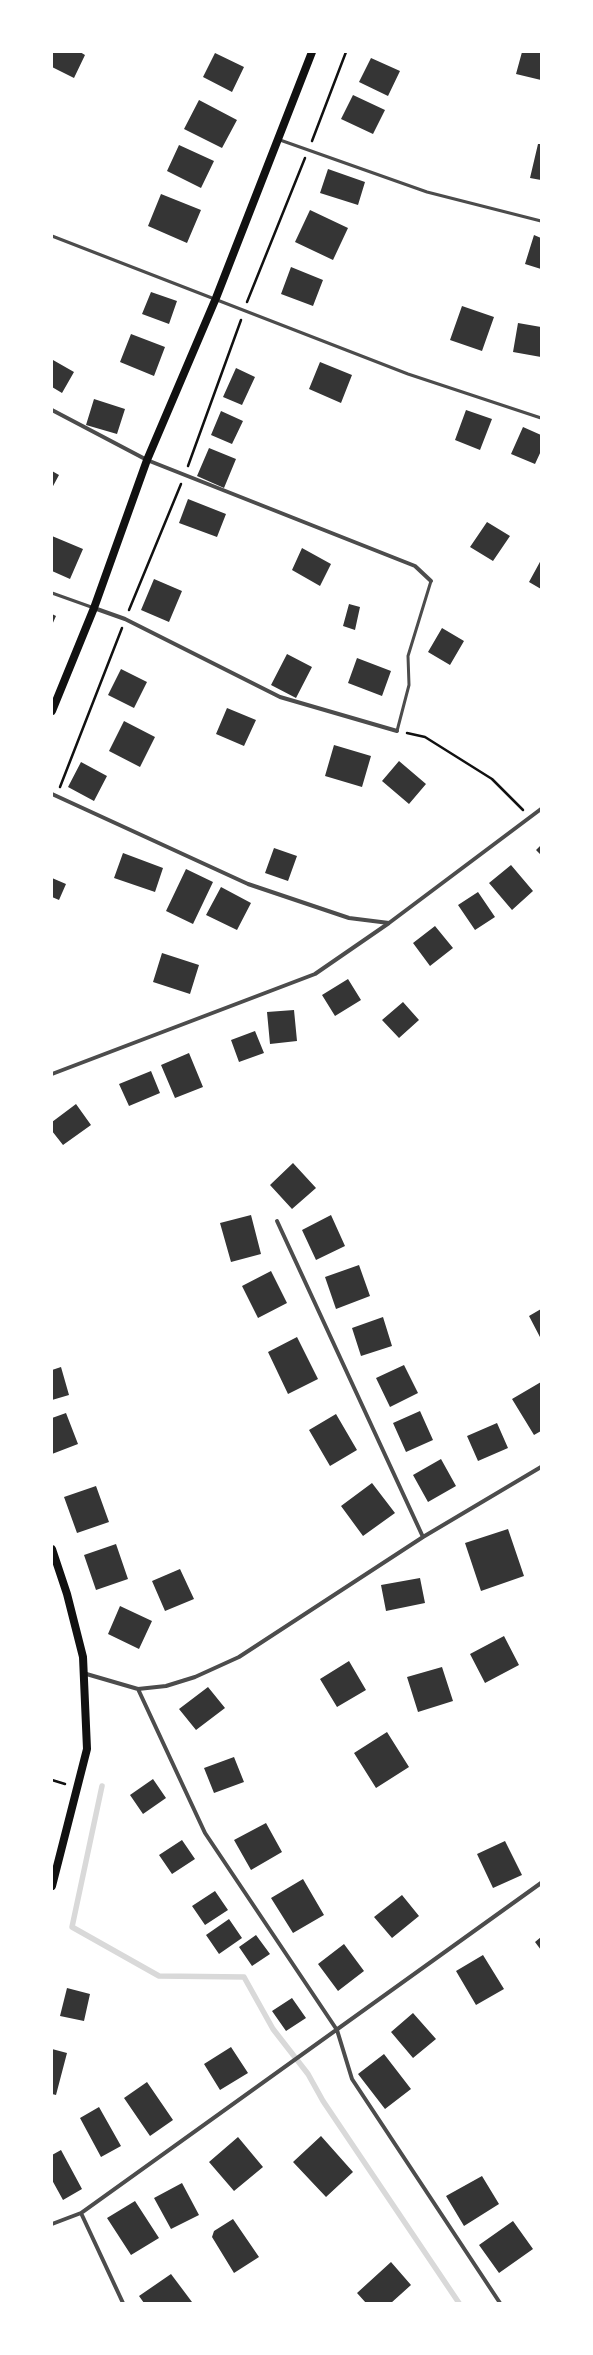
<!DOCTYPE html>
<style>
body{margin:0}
#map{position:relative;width:593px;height:2355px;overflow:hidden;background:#fff;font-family:"Noto Serif",serif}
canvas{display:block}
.frame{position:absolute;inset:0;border:53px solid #fff;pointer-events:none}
</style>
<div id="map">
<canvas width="593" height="2355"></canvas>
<div class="frame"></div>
</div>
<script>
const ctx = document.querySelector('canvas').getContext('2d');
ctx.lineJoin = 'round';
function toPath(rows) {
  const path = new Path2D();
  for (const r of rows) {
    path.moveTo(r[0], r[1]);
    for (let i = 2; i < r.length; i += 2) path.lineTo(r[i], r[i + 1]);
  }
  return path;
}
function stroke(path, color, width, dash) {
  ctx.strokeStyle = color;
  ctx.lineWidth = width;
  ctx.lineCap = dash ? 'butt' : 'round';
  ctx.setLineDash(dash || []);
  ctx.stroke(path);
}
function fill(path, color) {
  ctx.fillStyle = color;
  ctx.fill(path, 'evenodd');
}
const stream = toPath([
 [102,1786,72,1927,159,1976,244,1977,273,2029,308,2074,323,2101,459,2303]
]);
const building = toPath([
 [52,52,80,52,85,55,74,78,52,67],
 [522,52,541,52,541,80,516,74],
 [215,53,244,67,232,92,203,77],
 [371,58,400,71,388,96,359,82],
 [353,95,385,110,373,134,341,119],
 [199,100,237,120,222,148,184,129],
 [538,144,541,144,541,180,530,178],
 [179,145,214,161,201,188,167,171],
 [328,169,365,182,358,205,320,193],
 [161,194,201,210,187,243,148,226],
 [310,210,348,228,333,260,295,242],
 [534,235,541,238,541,269,525,264],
 [291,267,323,280,313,306,281,294],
 [151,292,177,301,169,324,142,314],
 [462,306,494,317,482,351,450,340],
 [518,323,541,327,541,357,513,352],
 [131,334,165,347,154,376,120,362],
 [53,360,74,372,62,393,52,387],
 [320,362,352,375,341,403,309,389],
 [236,368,255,377,242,405,223,397],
 [94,399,125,409,117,434,86,425],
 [466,410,492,419,480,450,455,440],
 [221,411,243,421,232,444,211,435],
 [523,427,541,435,541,451,535,464,511,454],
 [209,448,236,459,224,488,197,476],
 [52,471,59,475,52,488],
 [188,499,226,514,217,537,179,523],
 [487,522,510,536,493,561,470,547],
 [52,536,83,549,70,579,52,571],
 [302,548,331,564,320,586,292,570],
 [541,560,541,589,529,582],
 [154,579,182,591,169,622,141,610],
 [349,604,360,607,355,630,343,626],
 [52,614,56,616,52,625],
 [442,628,464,641,450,665,428,652],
 [287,654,312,667,296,698,271,685],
 [357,658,391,671,382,696,348,683],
 [121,669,147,682,134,708,108,695],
 [227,708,256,720,244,746,216,734],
 [124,721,155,737,140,767,109,751],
 [334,745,371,756,362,787,325,776],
 [399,761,426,784,409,804,382,781],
 [81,762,107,776,94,801,68,787],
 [541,845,541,855,536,850],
 [274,848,297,856,288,881,265,873],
 [123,853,163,868,155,892,114,878],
 [511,865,533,891,512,910,489,883],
 [186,869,213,882,193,924,166,911],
 [52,878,66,884,59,900,52,897],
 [221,887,251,903,237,930,206,915],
 [478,892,495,917,475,930,458,905],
 [435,926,453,948,430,966,413,943],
 [162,953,199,965,190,994,153,982],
 [348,979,361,1000,335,1016,322,995],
 [403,1002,419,1020,399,1038,382,1020],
 [294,1010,297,1041,270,1044,267,1012],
 [255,1031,264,1053,239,1062,231,1040],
 [189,1053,203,1087,175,1098,161,1065],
 [151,1071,160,1093,129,1106,119,1084],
 [76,1104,91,1125,63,1145,52,1131,52,1122],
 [293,1163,316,1188,292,1209,270,1185],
 [251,1215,261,1254,231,1262,220,1223],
 [331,1215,345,1246,316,1260,302,1230],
 [359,1265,370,1296,336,1309,325,1277],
 [271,1271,287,1303,258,1318,242,1286],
 [541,1309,541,1339,529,1316],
 [383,1317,392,1346,361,1356,352,1328],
 [297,1337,318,1379,288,1394,268,1352],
 [404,1365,418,1393,390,1407,376,1378],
 [61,1367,69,1395,52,1400,52,1370],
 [541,1382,541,1431,534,1435,512,1399],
 [420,1411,433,1440,406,1452,393,1423],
 [66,1413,78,1444,52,1454,52,1418],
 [336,1414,357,1450,330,1466,309,1430],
 [497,1423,508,1448,478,1461,467,1436],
 [441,1459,456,1486,428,1502,413,1475],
 [372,1483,395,1513,363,1536,341,1506],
 [96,1486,109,1522,77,1533,64,1497],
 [508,1529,524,1576,481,1591,465,1543],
 [116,1544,128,1579,96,1590,84,1555],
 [180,1569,194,1599,165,1611,152,1581],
 [420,1578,425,1603,386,1611,381,1585],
 [120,1606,152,1621,139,1649,108,1634],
 [504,1636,519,1665,485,1683,470,1654],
 [349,1661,366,1690,337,1707,320,1679],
 [442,1667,453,1701,418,1712,407,1677],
 [208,1687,225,1708,196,1730,179,1709],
 [387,1732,409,1767,376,1788,354,1753],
 [234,1757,244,1782,214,1793,204,1768],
 [153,1779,166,1798,143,1814,130,1795],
 [266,1823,282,1852,251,1870,234,1840],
 [182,1840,195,1859,172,1874,159,1855],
 [505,1841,522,1875,493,1888,477,1854],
 [303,1879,324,1915,293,1933,271,1898],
 [215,1891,228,1910,205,1925,192,1906],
 [402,1895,419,1916,392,1938,374,1917],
 [229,1919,242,1938,219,1954,206,1935],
 [256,1935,270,1954,252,1966,239,1947],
 [541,1937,541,1950,535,1942],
 [344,1944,364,1971,338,1991,318,1964],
 [483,1955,504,1989,476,2005,456,1971],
 [67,1988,90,1994,84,2021,60,2016],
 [292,1998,306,2018,286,2031,272,2011],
 [413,2013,436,2039,413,2058,391,2032],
 [231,2047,248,2073,220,2090,204,2064],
 [52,2049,67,2053,56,2095,52,2094],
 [384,2054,411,2089,385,2109,358,2074],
 [147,2082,173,2120,150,2136,124,2098],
 [99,2107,121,2146,101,2157,80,2118],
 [321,2136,353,2172,326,2197,293,2162],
 [238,2137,263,2167,234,2191,209,2162],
 [61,2150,82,2189,63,2200,52,2180,52,2155],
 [482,2176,499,2204,464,2226,446,2196],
 [182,2183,199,2215,171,2229,154,2198],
 [135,2201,159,2238,131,2255,107,2218],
 [233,2219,259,2257,234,2273,212,2237,214,2231],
 [513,2221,533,2249,499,2273,479,2245],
 [391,2262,411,2285,391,2303,366,2303,357,2293],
 [171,2274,192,2302,144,2303,139,2296]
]);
const path = toPath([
 [312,141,346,52],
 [247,302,305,158],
 [188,466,241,320],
 [129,610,181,484],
 [407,733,425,737,492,779,523,810],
 [60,787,122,628],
 [52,1780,65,1784]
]);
const service = toPath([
 [280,140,427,192,541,221],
 [52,236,408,374,541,418],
 [52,593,94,608],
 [397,731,409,685,408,656,431,581]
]);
const minor = toPath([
 [52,410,147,460,415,566,431,581],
 [94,608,125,619,280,697,397,731],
 [52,794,248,884,349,918,389,923],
 [52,1074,315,974,389,923,541,809],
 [277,1221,423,1537],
 [83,1673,138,1689,205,1833,337,2030,352,2079,500,2303],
 [138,1689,166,1686,195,1677,239,1657,423,1537,541,1467],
 [81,2213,123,2303],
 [52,2224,81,2213,541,1883]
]);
const secondary = toPath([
 [52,711,94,608,147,460,216,298,312,52],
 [52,1549,67,1594,83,1657,87,1749,52,1886]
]);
stroke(stream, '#d9d9d9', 5.5);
fill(building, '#353535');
stroke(path, '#111', 2.5);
stroke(service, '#4c4c4c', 3);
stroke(minor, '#4c4c4c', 4);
stroke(secondary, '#111', 8);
</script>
